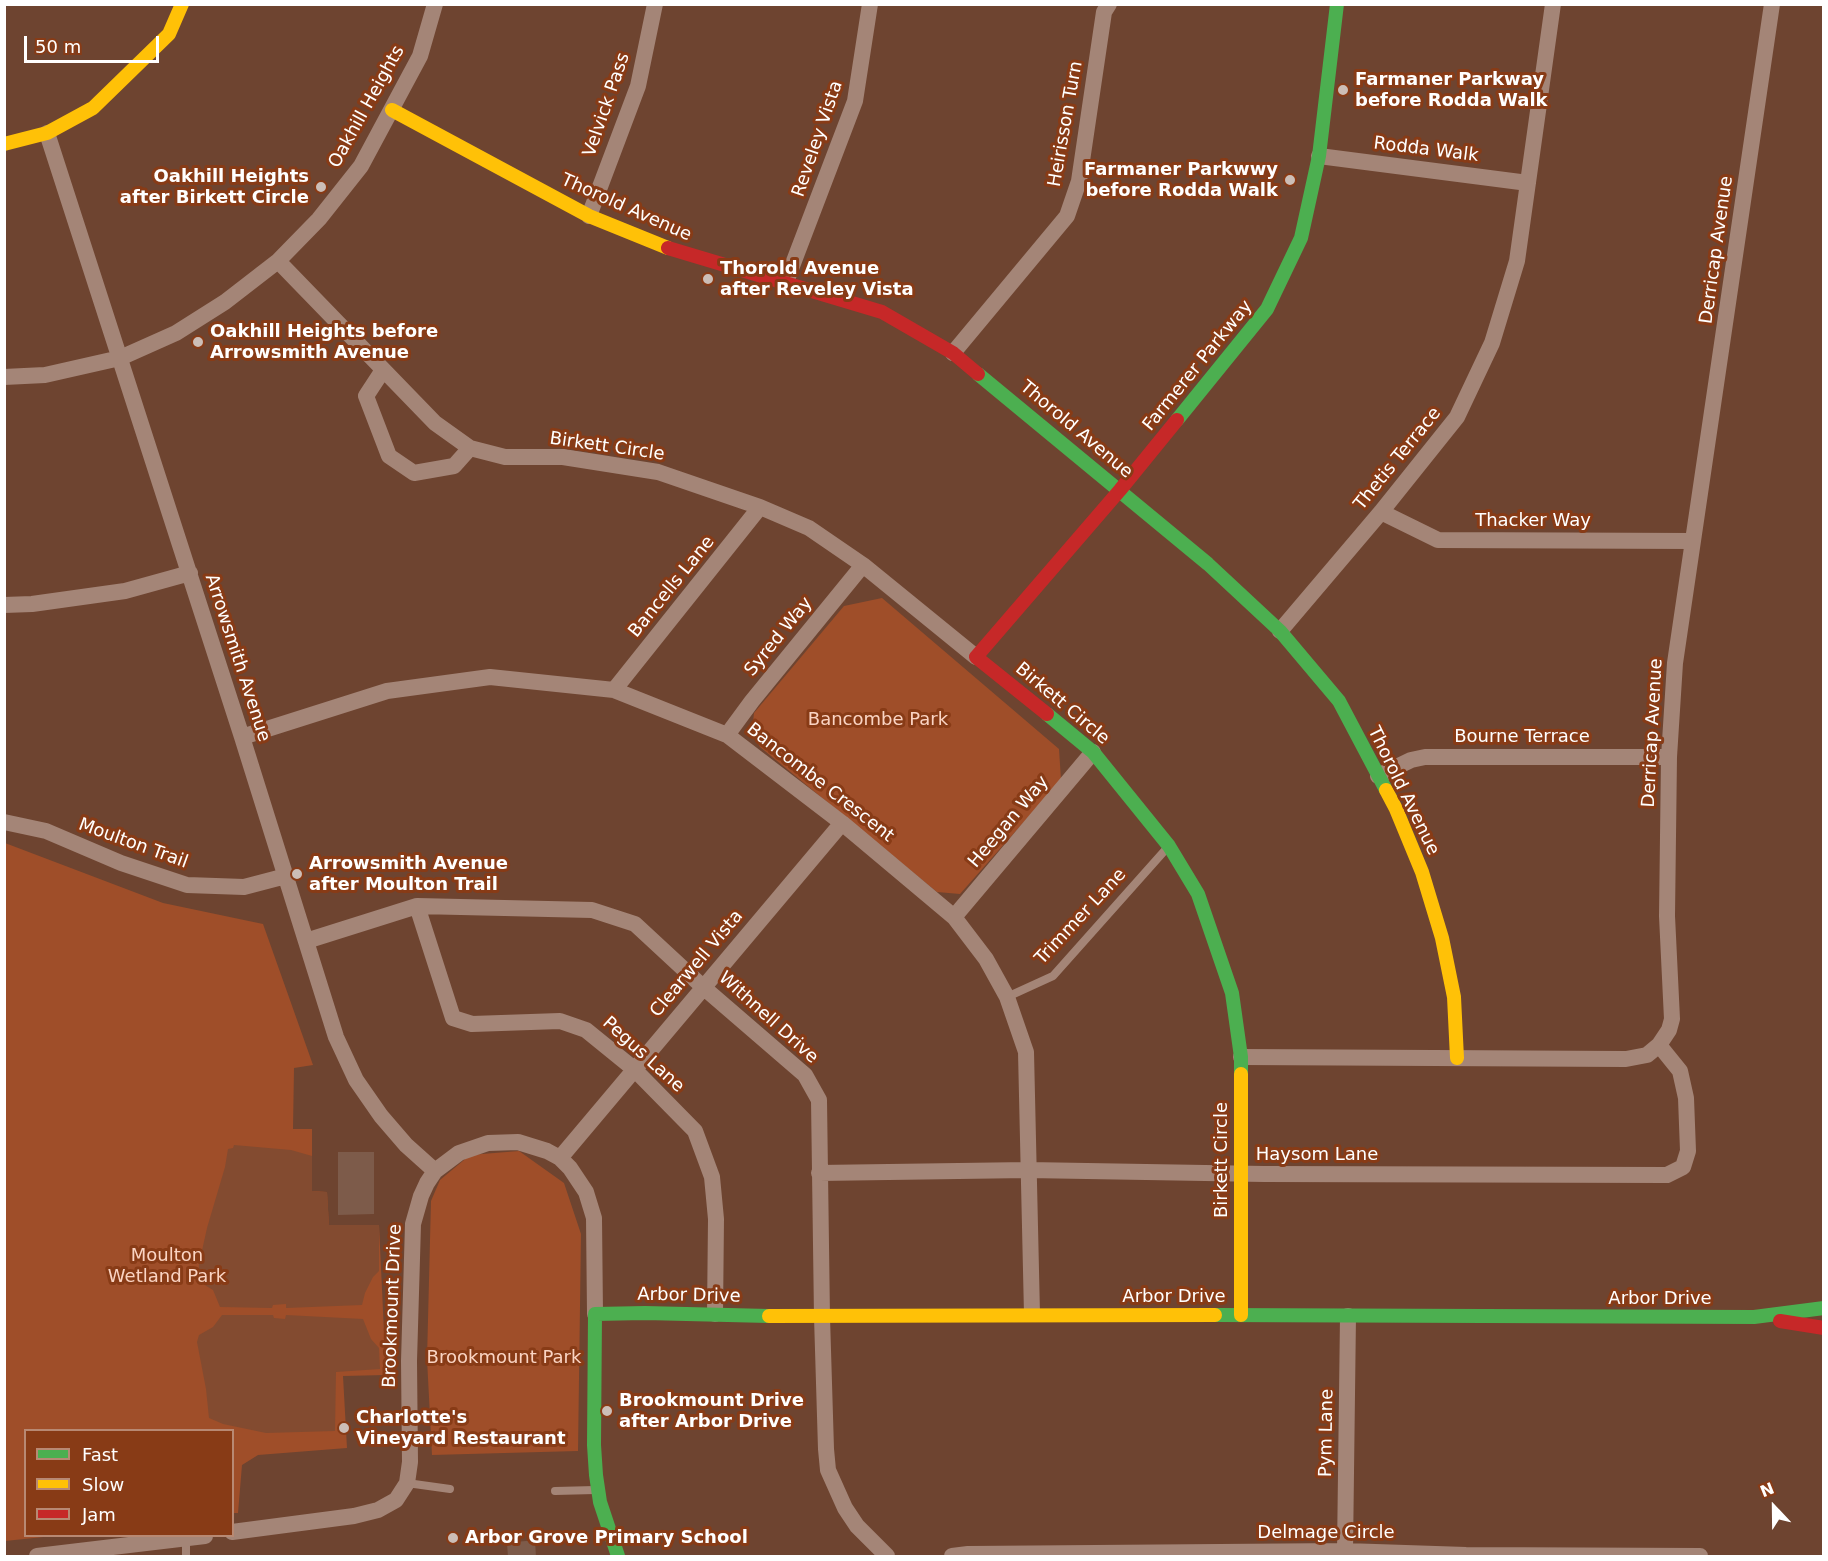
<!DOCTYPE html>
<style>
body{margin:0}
#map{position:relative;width:1828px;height:1561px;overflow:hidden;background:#6e4430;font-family:"DejaVu Sans",sans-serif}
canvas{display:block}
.frame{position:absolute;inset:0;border:6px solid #fff;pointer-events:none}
.legend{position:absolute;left:24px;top:1429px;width:210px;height:108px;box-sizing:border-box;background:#883b16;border:2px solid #b88973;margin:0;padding:8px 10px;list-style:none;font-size:18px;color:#fff}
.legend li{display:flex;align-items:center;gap:12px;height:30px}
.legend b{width:30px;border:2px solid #b88973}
.north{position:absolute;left:1744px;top:1477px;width:60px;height:60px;-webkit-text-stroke:4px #883b16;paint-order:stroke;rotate:338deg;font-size:16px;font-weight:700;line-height:24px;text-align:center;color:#fff}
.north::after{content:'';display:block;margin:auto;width:21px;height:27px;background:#fff;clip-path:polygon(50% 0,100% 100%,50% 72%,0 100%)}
.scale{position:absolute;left:24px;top:36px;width:135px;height:27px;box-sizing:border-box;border:3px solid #fff;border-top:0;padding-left:8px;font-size:18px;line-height:21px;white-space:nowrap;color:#fff;-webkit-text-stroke:4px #883b16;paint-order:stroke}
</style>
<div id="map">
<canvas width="1828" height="1561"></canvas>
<div class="frame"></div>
<ul class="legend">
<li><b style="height:8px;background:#4caf50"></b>Fast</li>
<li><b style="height:8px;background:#ffc107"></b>Slow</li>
<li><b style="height:8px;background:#c62828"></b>Jam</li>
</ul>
<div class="north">N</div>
<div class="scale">50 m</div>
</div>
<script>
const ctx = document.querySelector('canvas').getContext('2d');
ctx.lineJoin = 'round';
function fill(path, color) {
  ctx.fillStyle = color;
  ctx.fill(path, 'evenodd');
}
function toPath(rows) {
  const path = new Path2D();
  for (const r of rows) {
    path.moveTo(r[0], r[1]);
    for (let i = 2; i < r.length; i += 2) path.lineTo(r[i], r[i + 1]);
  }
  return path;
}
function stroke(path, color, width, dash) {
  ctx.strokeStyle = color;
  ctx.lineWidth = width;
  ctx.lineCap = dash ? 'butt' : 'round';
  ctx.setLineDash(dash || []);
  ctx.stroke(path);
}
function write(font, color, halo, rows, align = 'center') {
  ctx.font = font + ' "DejaVu Sans",sans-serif';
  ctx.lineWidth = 6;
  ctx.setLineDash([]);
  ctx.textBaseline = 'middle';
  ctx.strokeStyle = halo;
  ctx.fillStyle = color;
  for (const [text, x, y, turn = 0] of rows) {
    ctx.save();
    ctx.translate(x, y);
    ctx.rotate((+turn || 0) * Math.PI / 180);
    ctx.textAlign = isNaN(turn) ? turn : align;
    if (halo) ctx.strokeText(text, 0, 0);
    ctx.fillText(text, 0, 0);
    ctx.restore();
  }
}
const green = toPath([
 [882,598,1059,749,1061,780,960,894,937,892,760,747,752,732,754,713,844,606],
 [5,843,163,903,263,924,313,1065,294,1068,293,1129,312,1129,312,1191,327,1192,329,1226,379,1225,386,1375,343,1376,347,1448,258,1455,242,1465,238,1513,233,1513,232,1430,26,1430,26,1536,53,1536,5,1541],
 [519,1151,564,1183,581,1234,578,1451,432,1455,427,1359,431,1201,440,1180,470,1155]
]);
const water = toPath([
 [234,1145,291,1150,312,1156,312,1191,327,1192,329,1225,379,1225,379,1271,373,1277,365,1293,362,1305,286,1308,286,1304,273,1305,272,1308,220,1307,213,1290,198,1281,199,1264,207,1228,225,1167,228,1149,233,1148],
 [222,1315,273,1315,274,1318,285,1319,286,1315,363,1319,371,1339,379,1348,380,1369,336,1372,335,1431,266,1433,223,1424,209,1418,206,1389,197,1342,199,1335,213,1327]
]);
const building = toPath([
 [338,1152,374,1152,374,1214,338,1215],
 [535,1540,536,1557,508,1557,507,1543]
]);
const lane = toPath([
 [1007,997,1053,976,1167,848],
 [407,1483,450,1489],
 [555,1491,595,1490],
 [186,1538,186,1556]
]);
const street = toPath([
 [47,133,242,737,336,1037,356,1080,381,1116,406,1145,435,1171],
 [1319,156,1528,183],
 [589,216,638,86,655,4],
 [278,261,435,423,470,448,505,457,563,457,658,472,760,507,809,528,863,565,976,657],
 [786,282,855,101,870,4],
 [953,353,1067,216,1079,181,1104,12,1109,4],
 [383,370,366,396,389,456,414,473,454,466,470,448],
 [4,377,45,375,120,358,176,333,225,302,278,261,319,219,361,166,420,56,435,4],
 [1381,512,1438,540,1692,541],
 [4,605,32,604,125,591,190,573],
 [1280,631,1381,512,1457,417,1492,343,1517,261,1553,4],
 [614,690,760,507],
 [727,735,752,701,863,565],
 [242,737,387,691,490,677,614,690,727,735,842,823,954,917,986,959,1007,997,1026,1052,1032,1314],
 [1378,776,1411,760,1425,757,1669,757],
 [4,822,46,831,121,863,187,885,244,887,286,876],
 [417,906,453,1018,472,1024,560,1021,586,1030,634,1069,695,1131,712,1177,716,1219,715,1314],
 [954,917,1093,752],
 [306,941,417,906,592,910,635,924,703,987,805,1075,819,1100,822,1317,826,1449,828,1470,845,1508,857,1526,887,1556],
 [1241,1057,1626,1059,1647,1055,1659,1045,1669,1030,1672,1019,1667,916,1669,757,1675,663,1772,4],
 [560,1158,842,823],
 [819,1173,1028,1170,1264,1174,1667,1175,1683,1167,1688,1151,1686,1098,1680,1071,1659,1045],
 [232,1532,354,1516,378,1510,396,1500,407,1483,410,1462,409,1361,413,1224,421,1196,427,1183,435,1171,459,1153,488,1143,518,1142,547,1151,560,1158,570,1168,586,1192,594,1218,595,1314],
 [1345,1551,1348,1316],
 [37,1556,205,1536],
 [952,1556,968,1554,1345,1551,1466,1555,1700,1556]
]);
const fast = toPath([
 [978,374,1208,564,1280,631,1339,701,1386,790],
 [1177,420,1267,309,1301,238,1319,156,1337,4],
 [1047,714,1093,752,1169,846,1198,894,1232,993,1241,1057,1241,1074],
 [1215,1315,1754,1317,1824,1308],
 [618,1556,600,1502,596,1475,594,1445,595,1314,645,1313,769,1316]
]);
const slow = toPath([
 [392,110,589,216,668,248],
 [4,144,47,133,93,108,169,34,182,4],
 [1386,790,1396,809,1422,872,1442,938,1454,997,1457,1058],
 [1241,1074,1241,1315],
 [769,1316,1215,1315]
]);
const jam = toPath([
 [668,248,882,312,953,353,978,374],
 [1047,714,976,657,1120,490,1177,420],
 [1780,1321,1824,1328]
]);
const markers = [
 [1343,90,6,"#ccbeb7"],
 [1290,180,6,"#ccbeb7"],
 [321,187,6,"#ccbeb7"],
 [708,279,6,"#ccbeb7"],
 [198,342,6,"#ccbeb7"],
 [297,874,6,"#ccbeb7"],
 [607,1411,6,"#ccbeb7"],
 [344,1428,6,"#ccbeb7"],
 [453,1538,6,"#ccbeb7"]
];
const poiNames = [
 ["Farmaner Parkway",1355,80],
 ["before Rodda Walk",1355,101],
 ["Farmaner Parkwwy",1278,170,"right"],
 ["before Rodda Walk",1278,191,"right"],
 ["Oakhill Heights",309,177,"right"],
 ["after Birkett Circle",309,198,"right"],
 ["Thorold Avenue",720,269],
 ["after Reveley Vista",720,290],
 ["Oakhill Heights before",210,332],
 ["Arrowsmith Avenue",210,353],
 ["Arrowsmith Avenue",309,864],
 ["after Moulton Trail",309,885],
 ["Brookmount Drive",619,1401],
 ["after Arbor Drive",619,1422],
 ["Charlotte's",356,1418],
 ["Vineyard Restaurant",356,1439],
 ["Arbor Grove Primary School",465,1538]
];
const streetNames = [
 ["Velvick Pass",607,105,-71],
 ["Oakhill Heights",367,107,-61],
 ["Heirisson Turn",1066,124,-80],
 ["Reveley Vista",818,139,-71],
 ["Rodda Walk",1426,150,7],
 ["Thorold Avenue",626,208,24],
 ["Derricap Avenue",1717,250,-82],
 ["Farmerer Parkway",1198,366,-51],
 ["Thorold Avenue",1076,430,40],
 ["Birkett Circle",607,447,8],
 ["Thetis Terrace",1398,459,-51],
 ["Thacker Way",1533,521],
 ["Bancells Lane",672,587,-51],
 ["Syred Way",779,637,-51],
 ["Arrowsmith Avenue",237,658,72],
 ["Birkett Circle",1062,704,40],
 ["Derricap Avenue",1653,733,-87],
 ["Bourne Terrace",1522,737],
 ["Bancombe Crescent",820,783,38],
 ["Thorold Avenue",1403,791,64],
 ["Heegan Way",1009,822,-50],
 ["Moulton Trail",133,844,20],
 ["Trimmer Lane",1081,917,-47],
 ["Clearwell Vista",697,964,-50],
 ["Withnell Drive",768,1018,42],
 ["Pegus Lane",643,1055,42],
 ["Haysom Lane",1317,1155],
 ["Birkett Circle",1222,1160,-90],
 ["Arbor Drive",689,1296,1],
 ["Arbor Drive",1174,1297],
 ["Arbor Drive",1660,1299],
 ["Brookmount Drive",393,1306,-88],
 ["Pym Lane",1327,1433,-89],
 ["Delmage Circle",1326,1533]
];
const parkNames = [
 ["Bancombe Park",878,720],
 ["Moulton",167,1256],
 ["Wetland Park",167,1277],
 ["Brookmount Park",504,1358]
];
fill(green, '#9f4e29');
fill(water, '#834b30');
fill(building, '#7d5b4a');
stroke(lane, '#a48577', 8);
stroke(street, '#a48577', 16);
stroke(fast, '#4caf50', 14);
stroke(slow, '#ffc107', 14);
stroke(jam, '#c62828', 14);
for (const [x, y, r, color] of markers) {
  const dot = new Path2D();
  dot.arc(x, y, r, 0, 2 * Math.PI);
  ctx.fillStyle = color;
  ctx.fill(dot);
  stroke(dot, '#883b16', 2);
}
write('bold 18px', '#fff', '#883b16', poiNames, 'left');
write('18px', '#fff', '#883b16', streetNames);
write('18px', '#fad4c3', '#883b16', parkNames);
</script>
